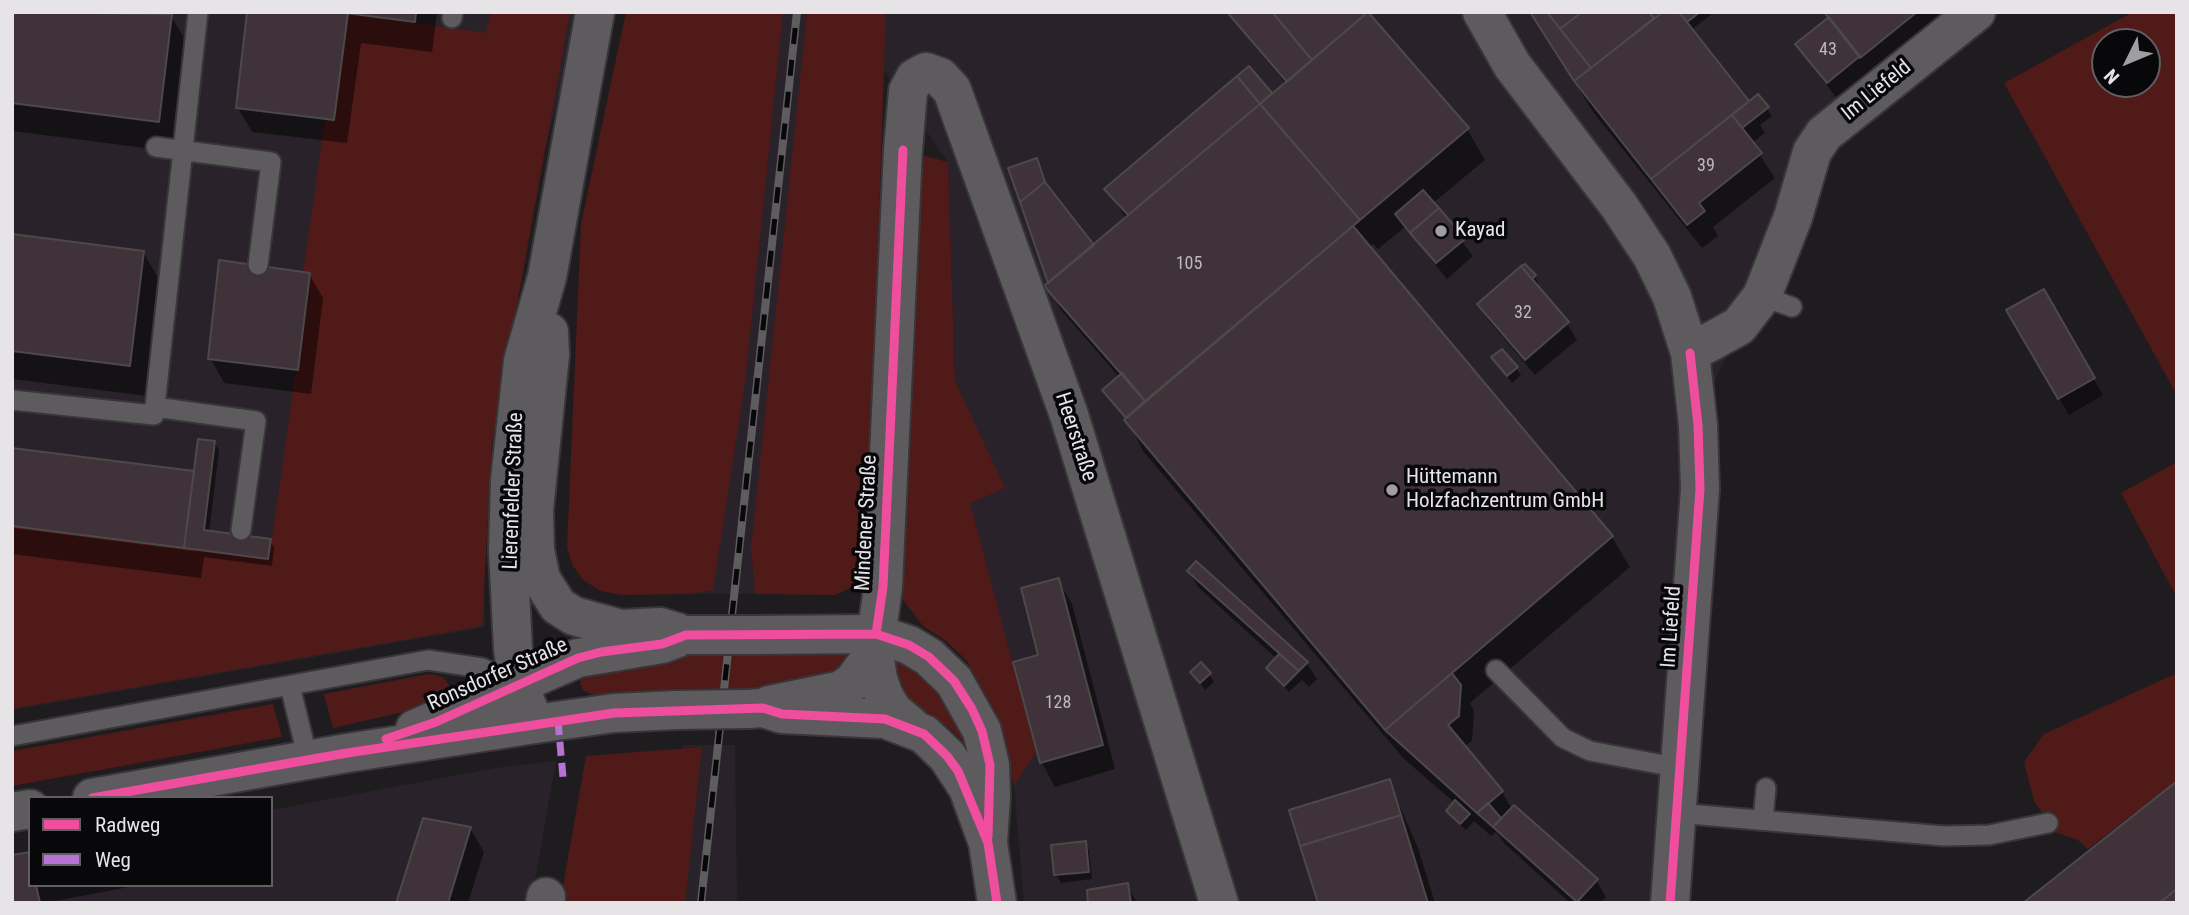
<!DOCTYPE html>
<meta charset="utf-8">
<style>
body{margin:0}
#map{position:relative;width:2189px;height:915px;overflow:hidden;background:#1f1c1f;font-family:"Roboto Condensed",sans-serif}
canvas{display:block}
.frame{position:absolute;inset:0;border:14px solid #e7e4e8;pointer-events:none}
.legend{position:absolute;left:28px;top:796px;width:245px;height:91px;box-sizing:border-box;background:#080709;border:2px solid #615f62;margin:0;padding:9px 12px;list-style:none;font-size:21px;color:#e7e4e8}
.legend li{display:flex;align-items:center;gap:14px;height:35px}
.legend b{width:35px;border:2px solid #615f62}
.north{position:absolute;left:2091px;top:28px;width:70px;height:70px;box-sizing:border-box;background:#080709;border:2px solid #615f62;border-radius:50%;rotate:227deg;font-size:19px;font-weight:700;line-height:28px;text-align:center;color:#e7e4e8}
.north::after{content:'';display:block;margin:auto;width:24px;height:32px;background:#a19ea2;clip-path:polygon(50% 0,100% 100%,50% 72%,0 100%)}
</style>
<div id="map">
<canvas width="2189" height="915"></canvas>
<div class="frame"></div>
<ul class="legend">
<li><b style="height:9px;background:#ef4d9e"></b>Radweg</li>
<li><b style="height:9px;background:#b673d3"></b>Weg</li>
</ul>
<div class="north">N</div>
</div>
<script>
const ctx = document.querySelector('canvas').getContext('2d');
ctx.lineJoin = 'round';
function fill(path, color) {
  ctx.fillStyle = color;
  ctx.fill(path, 'evenodd');
}
function toPath(rows) {
  const path = new Path2D();
  for (const r of rows) {
    path.moveTo(r[0], r[1]);
    for (let i = 2; i < r.length; i += 2) path.lineTo(r[i], r[i + 1]);
  }
  return path;
}
function stroke(path, color, width, dash) {
  ctx.strokeStyle = color;
  ctx.lineWidth = width;
  ctx.lineCap = dash ? 'butt' : 'round';
  ctx.setLineDash(dash || []);
  ctx.stroke(path);
}
function write(font, color, halo, rows, align = 'center') {
  ctx.font = font + ' "Roboto Condensed",sans-serif';
  ctx.lineWidth = 7;
  ctx.setLineDash([]);
  ctx.textBaseline = 'middle';
  ctx.strokeStyle = halo;
  ctx.fillStyle = color;
  for (const [text, x, y, turn = 0] of rows) {
    ctx.save();
    ctx.translate(x, y);
    ctx.rotate((+turn || 0) * Math.PI / 180);
    ctx.textAlign = isNaN(turn) ? turn : align;
    if (halo) ctx.strokeText(text, 0, 0);
    ctx.fillText(text, 0, 0);
    ctx.restore();
  }
}
const built = toPath([
 [12,12,580,12,520,246,481,443,485,627,12,710],
 [762,12,836,12,774,527,755,594,691,594],
 [846,12,1969,12,1822,131,1756,292,1694,426,1661,903,1024,903,1014,786,1035,753,967,501,977,432,955,381,948,162,883,69,840,64],
 [682,745,735,745,737,903,679,903,690,815],
 [556,761,531,903,12,903,30,885,271,885,271,810,495,768]
]);
const green = toPath([
 [491,12,570,12,492,443,482,626,12,709,12,526,269,558,310,273,303,272,325,119,334,119,348,13,486,33],
 [626,12,783,12,745,383,713,590,691,594,622,595,601,591,583,580,573,566,567,548,581,224],
 [807,12,886,12,867,560,852,587,835,595,755,594,751,549],
 [2133,12,2177,12,2177,395,2004,83],
 [2105,42,2147,42,2147,84,2105,84],
 [917,154,948,162,955,381,1005,488,970,503,1036,752,1014,786,995,714,967,661,946,641,923,626,900,596],
 [2177,462,2177,598,2121,493],
 [844,651,853,653,840,672,780,688,676,689,676,692,594,695,584,691,580,684,582,671,683,655],
 [894,659,925,675,955,708,967,746,952,730,908,699,896,680],
 [2177,673,2177,781,2088,849,2078,840,2057,833,2034,801,2024,762,2044,734],
 [429,674,443,677,455,694,434,705,333,728,324,694],
 [273,704,282,737,12,786,12,751],
 [702,747,685,903,560,903,586,756]
]);
const shadow = toPath([
 [12,12,145,12,171,16,189,46,176,152,12,131],
 [249,12,437,12,432,52,361,43,347,143,252,132,238,108],
 [1227,12,1467,129,1485,160,1433,203,1473,256,1447,279,1405,227,1378,249,1373,244,1369,248,1612,537,1630,567,1470,703,1474,711,1472,741,1464,747,1502,792,1512,809,1596,880,1606,897,1600,903,1570,903,1505,844,1496,832,1491,836,1474,821,1466,830,1453,819,1448,811,1455,803,1404,759,1143,451,1127,419,1104,390,1119,377,1061,310,1047,286,1050,283,1036,160,1048,187,1093,247,1126,219,1107,189,1249,69,1272,96,1286,84],
 [1532,12,1709,12,1711,15,1691,30,1748,104,1758,96,1772,116,1760,125,1765,133,1752,143,1775,178,1713,227,1718,236,1702,248,1593,112],
 [1826,12,1961,12,1876,81,1869,73,1837,99,1798,45,1830,19],
 [12,236,143,252,161,283,147,396,12,379],
 [309,274,323,298,311,394,224,383,210,358],
 [1534,276,1539,284,1536,287,1567,323,1577,340,1535,375,1489,321,1479,305],
 [2043,291,2103,395,2069,415,2009,311],
 [1493,358,1516,368,1521,375,1512,383],
 [214,442,219,450,209,533,270,541,274,548,272,566,204,557,201,578,12,554,12,450,195,472],
 [13,525,193,547,193,551,13,528],
 [1189,571,1307,663,1317,679,1309,687,1302,680,1289,692,1268,668,1277,659,1198,587],
 [1058,580,1072,604,1115,769,1055,787,1042,763,1015,663,1040,656],
 [1192,672,1209,674,1214,682,1205,690],
 [1389,782,1418,848,1435,903,1320,903],
 [470,828,484,852,468,903,398,903],
 [1085,842,1089,850,1092,879,1061,883,1056,875],
 [30,885,134,885,134,886,45,903,12,903],
 [1127,885,1137,903,1090,903]
]);
const building = toPath([
 [12,12,172,14,159,122,12,103,12,12],
 [247,12,348,13,334,120,236,108,247,12],
 [338,12,416,12,415,22,338,12],
 [1227,12,1272,12,1312,60,1287,82,1227,12],
 [1272,12,1368,12,1312,60,1272,12],
 [1368,12,1469,128,1360,220,1260,104,1368,12],
 [1530,12,1547,12,1591,68,1574,81,1530,12],
 [1547,12,1582,12,1560,29,1547,12],
 [1582,12,1649,12,1654,18,1591,68,1560,29,1582,12],
 [1649,12,1663,12,1654,19,1649,12],
 [1663,12,1679,12,1749,101,1651,179,1574,81,1663,12],
 [1679,12,1700,12,1687,22,1679,12],
 [1824,12,1917,12,1860,58,1824,12],
 [1829,17,1860,56,1827,83,1795,44,1829,17],
 [1249,66,1272,93,1260,104,1237,76,1249,66],
 [1237,76,1260,104,1128,215,1104,189,1237,76],
 [1758,94,1769,107,1742,128,1732,115,1758,94],
 [1260,104,1360,220,1145,401,1044,286,1260,104],
 [1732,115,1762,153,1699,203,1705,211,1687,225,1651,179,1732,115],
 [1037,158,1045,182,1020,202,1008,168,1037,158],
 [1045,182,1094,245,1048,283,1020,202,1045,182],
 [1423,190,1439,208,1410,233,1395,214,1423,190],
 [1439,208,1465,239,1436,263,1410,233,1439,208],
 [1353,226,1613,536,1385,730,1124,420,1353,226],
 [12,234,144,251,130,366,12,351,12,234],
 [219,260,310,273,298,370,208,359,219,260],
 [1525,264,1536,275,1532,279,1521,266,1525,264],
 [1521,266,1569,322,1525,360,1477,304,1521,266],
 [2044,289,2095,378,2058,399,2006,310,2044,289],
 [1502,349,1518,367,1507,376,1491,357,1502,349],
 [1122,373,1145,401,1126,418,1102,390,1122,373],
 [198,439,215,441,204,530,271,539,268,559,184,548,198,439],
 [12,448,194,471,184,548,12,526,12,448],
 [1196,561,1308,662,1299,671,1187,571,1196,561],
 [1059,578,1103,745,1040,763,1013,662,1038,655,1021,588,1059,578],
 [1279,654,1299,671,1284,686,1266,668,1279,654],
 [1201,662,1211,673,1200,683,1190,672,1201,662],
 [1452,673,1461,685,1459,716,1448,725,1503,791,1477,813,1385,730,1452,673],
 [1390,779,1401,815,1300,846,1289,810,1390,779],
 [2177,781,2177,889,2159,903,2023,903,2177,781],
 [1455,800,1470,814,1460,824,1446,811,1455,800],
 [1488,803,1501,818,1493,827,1477,813,1488,803],
 [1514,805,1598,879,1577,902,1493,827,1514,805],
 [1401,815,1428,903,1318,903,1300,846,1401,815],
 [423,818,471,827,448,903,396,903,423,818],
 [1086,841,1089,872,1054,875,1051,845,1086,841],
 [30,852,30,885,36,885,40,903,12,903,12,855,30,852],
 [1128,883,1131,903,1088,903,1087,890,1128,883],
 [2177,889,2177,903,2159,903,2177,889]
]);
const lane = toPath([
 [452,18,453,12],
 [156,147,271,162,258,265],
 [1762,296,1792,307],
 [12,400,154,415,198,12],
 [155,407,256,421,241,530],
 [1496,670,1563,738,1590,751,1680,768],
 [290,686,308,759],
 [12,736,428,660,482,668,518,684],
 [1677,813,1944,836,1989,835,2048,823],
 [1763,819,1766,788]
]);
const street = toPath([
 [1482,12,1512,65,1619,206,1652,256,1672,297,1690,353,1698,425,1700,489,1670,903],
 [549,332,550,355,534,510,535,550,541,579,558,606,574,616,621,629,660,627,686,635],
 [1690,353,1739,326,1762,296,1793,217,1812,152,1824,134,1976,12],
 [769,705,841,690,853,682,874,653],
 [535,724,518,684,513,649,508,551,510,480,523,361,547,277,595,12],
 [911,726,893,711,884,696,878,679,874,653,883,587,903,150,908,91,915,78,926,72,940,77,952,90,1069,415,1219,903],
 [545,903,546,897]
]);
const secondary = toPath([
 [753,635,876,634,909,645,929,657,954,681,982,731,990,765,991,796,988,843],
 [747,709,763,708,782,714,885,719,924,734,947,756,968,788,988,843,997,903],
 [415,729,578,658,662,644,686,635],
 [92,798,347,753,535,724,614,713,676,710],
 [12,812,30,809]
]);
const rail = toPath([
 [701,903,797,12]
]);
const secondaryBridge = toPath([
 [686,635,753,635],
 [676,710,747,709]
]);
const quiet = toPath([
 [558,721,563,777]
]);
const cycleway = toPath([
 [876,634,883,587,903,150],
 [386,739,436,722,578,658,601,652,662,644,686,635,876,634,909,645,929,657,954,681,972,709,982,731,990,765,988,837],
 [92,798,347,753,614,713,763,708,782,714,885,719,924,734,947,756,958,771,988,843,997,903],
 [1670,903,1700,489,1698,425,1690,353]
]);
const markers = [
 [1441,231,7,"#a19ea2"],
 [1392,490,7,"#a19ea2"]
];
const numberNames = [
 ["43",1828,50],
 ["39",1706,166],
 ["105",1189,264],
 ["32",1523,313],
 ["128",1058,703]
];
const streetNames = [
 ["Im Liefeld",1877,91,-39],
 ["Heerstraße",1075,437,72],
 ["Lierenfelder Straße",514,491,-88],
 ["Mindener Straße",867,523,-87],
 ["Im Liefeld",1672,627,-86],
 ["Ronsdorfer Straße",498,675,-24]
];
const poiNames = [
 ["Kayad",1455,231],
 ["Hüttemann",1406,478],
 ["Holzfachzentrum GmbH",1406,502]
];
fill(built, '#29222a');
fill(green, '#4f1a18');
fill(shadow, '#0007');
fill(building, '#3f3239');
stroke(building, '#4c494b', 2);
stroke(lane, '#383639', 23);
stroke(street, '#383639', 42);
stroke(secondary, '#383639', 42);
stroke(lane, '#5d5b5d', 19);
stroke(street, '#5d5b5d', 38);
stroke(secondary, '#5d5b5d', 38);
stroke(rail, '#5e5c5e', 8);
stroke(rail, '#080709', 5, [16]);
stroke(secondaryBridge, '#383639', 42, []);
stroke(secondaryBridge, '#5d5b5d', 38);
stroke(quiet, '#b673d3', 7, [14, 7]);
stroke(cycleway, '#ef4d9e', 9);
for (const [x, y, r, color] of markers) {
  const dot = new Path2D();
  dot.arc(x, y, r, 0, 2 * Math.PI);
  ctx.fillStyle = color;
  ctx.fill(dot);
  stroke(dot, '#080709', 2.5);
}
write('18px', '#bdb8bc', null, numberNames);
write('21px', '#e7e4e8', '#080709', streetNames);
write('21px', '#e7e4e8', '#080709', poiNames, 'left');
</script>
